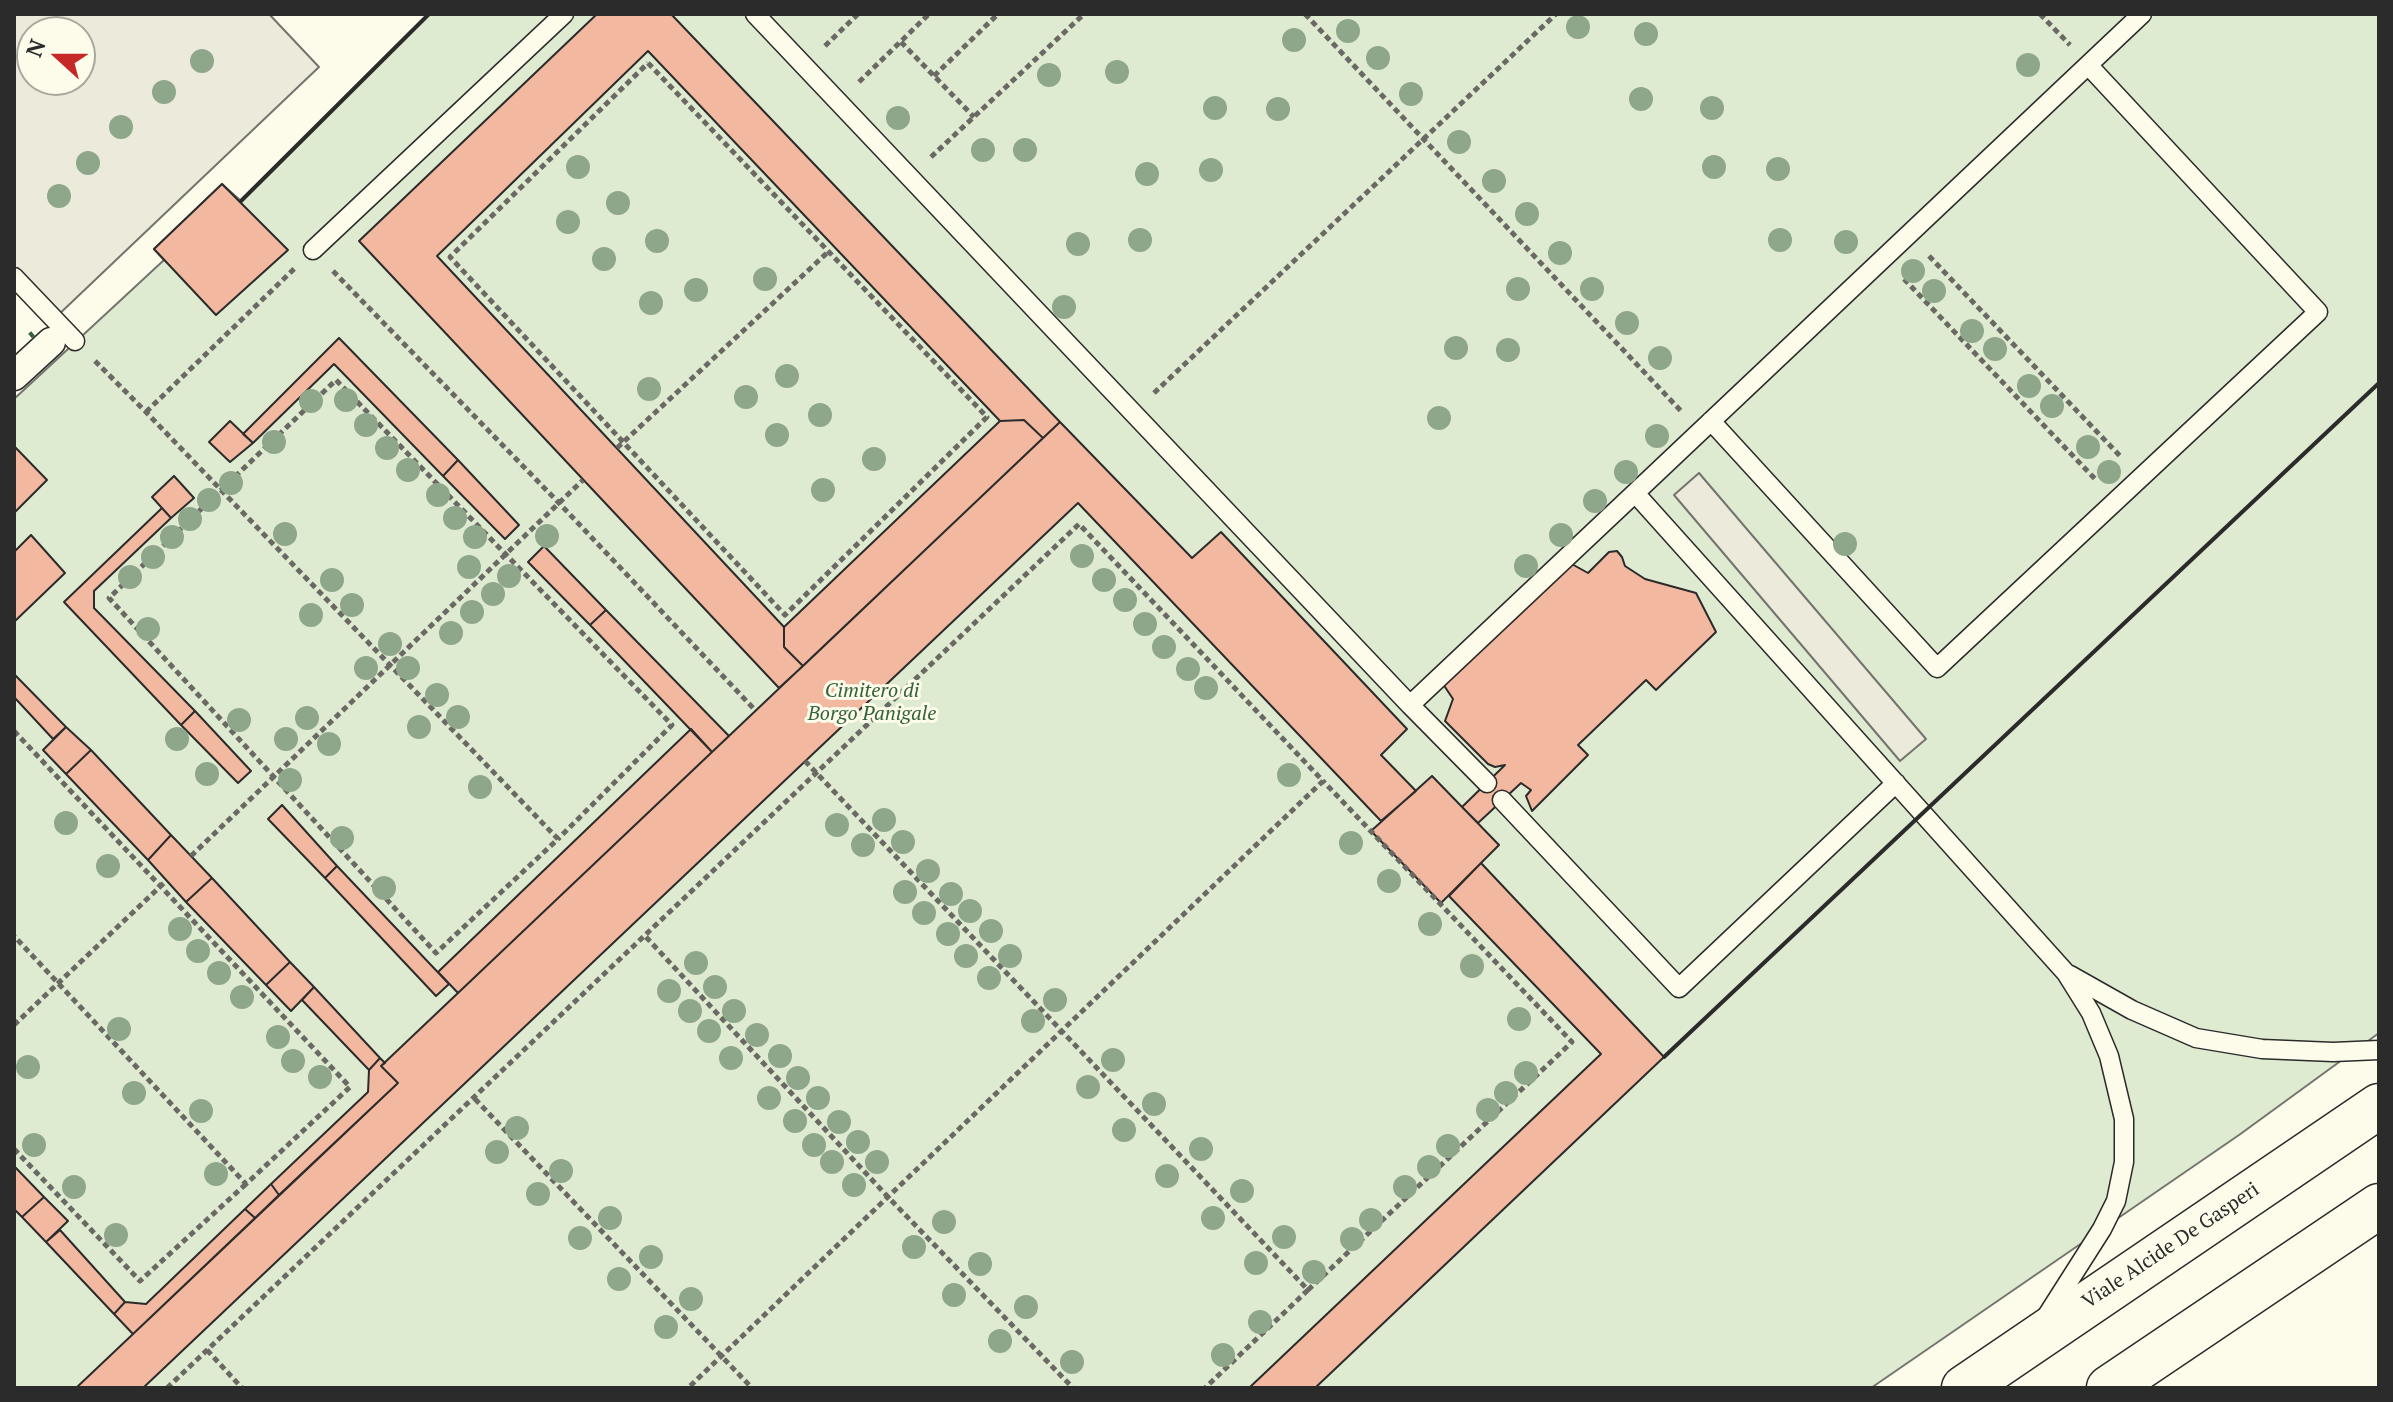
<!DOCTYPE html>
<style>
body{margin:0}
#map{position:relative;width:2393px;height:1402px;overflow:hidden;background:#fdfbea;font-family:"PT Serif",serif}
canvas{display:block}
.frame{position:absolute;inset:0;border:16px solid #2b2b2b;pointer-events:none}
.north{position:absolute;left:16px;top:16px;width:80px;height:80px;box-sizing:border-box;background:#fdfbea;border:2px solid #a9a89e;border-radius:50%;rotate:291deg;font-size:22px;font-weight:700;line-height:32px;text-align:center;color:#2b2b2b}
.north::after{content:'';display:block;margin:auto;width:28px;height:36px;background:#c62828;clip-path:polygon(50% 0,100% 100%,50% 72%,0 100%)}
</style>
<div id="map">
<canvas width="2393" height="1402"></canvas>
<div class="frame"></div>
<div class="north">N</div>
</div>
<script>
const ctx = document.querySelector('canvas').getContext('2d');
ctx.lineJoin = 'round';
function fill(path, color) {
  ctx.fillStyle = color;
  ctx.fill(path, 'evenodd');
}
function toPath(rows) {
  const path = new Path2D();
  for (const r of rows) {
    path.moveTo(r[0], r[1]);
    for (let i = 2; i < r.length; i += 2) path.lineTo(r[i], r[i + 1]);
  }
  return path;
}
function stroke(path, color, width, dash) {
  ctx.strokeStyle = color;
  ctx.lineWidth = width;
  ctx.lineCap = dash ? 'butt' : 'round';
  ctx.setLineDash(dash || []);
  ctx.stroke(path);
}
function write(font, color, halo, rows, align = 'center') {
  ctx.font = font + ' "PT Serif",serif';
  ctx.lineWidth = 6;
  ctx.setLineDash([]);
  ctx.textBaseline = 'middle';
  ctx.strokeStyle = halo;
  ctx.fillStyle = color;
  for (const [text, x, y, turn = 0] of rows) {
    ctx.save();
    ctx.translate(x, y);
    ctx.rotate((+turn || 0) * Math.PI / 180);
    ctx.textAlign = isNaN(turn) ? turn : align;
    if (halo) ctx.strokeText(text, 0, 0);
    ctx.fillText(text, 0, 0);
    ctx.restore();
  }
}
const green = toPath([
 [429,14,2379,14,2379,1033,2239,1135,1871,1388,14,1388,14,399,164,260,154,249,222,184,241,201,429,14]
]);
const parking = toPath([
 [14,14,269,14,319,67,54,319,14,277,14,14],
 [32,32,80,32,80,80,32,80,32,32],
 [1699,473,1926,739,1900,761,1674,495,1699,473]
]);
const building = toPath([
 [597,14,671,14,1060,422,1043,438,1024,420,1000,421,648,51,437,256,784,627,784,647,803,666,779,688,359,241,597,14],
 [222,184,288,250,216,315,154,249,222,184],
 [339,338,458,460,443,476,334,364,253,443,243,434,339,338],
 [1024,420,1043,438,803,666,784,647,784,627,1000,421,1024,420],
 [230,421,253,443,230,462,209,442,230,421],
 [1060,422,1192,558,1221,532,1407,729,1381,755,1416,791,1381,821,1078,503,143,1388,76,1388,398,1083,381,1066,1060,422],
 [14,446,47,480,14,513,14,446],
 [458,460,519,525,505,539,443,476,458,460],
 [174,476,194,498,171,518,152,497,174,476],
 [162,508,171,518,94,591,94,608,195,711,181,725,64,602,162,508],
 [31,535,65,573,14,622,14,552,31,535],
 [544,546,606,610,590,625,528,562,544,546],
 [1617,551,1622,557,1625,566,1645,579,1696,593,1716,632,1656,690,1646,680,1578,745,1588,755,1532,811,1526,796,1531,790,1521,783,1478,823,1462,807,1505,765,1495,767,1488,764,1445,721,1453,699,1443,684,1570,563,1588,573,1609,552,1617,551],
 [606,610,729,736,712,752,590,625,606,610],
 [14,674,66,727,53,739,14,697,14,674],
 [195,711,251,771,238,783,181,725,195,711],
 [66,727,91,750,66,774,43,750,66,727],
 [691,729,712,752,458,993,438,972,691,729],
 [91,750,171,835,148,860,66,774,91,750],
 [1432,776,1499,845,1441,903,1371,831,1432,776],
 [282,805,337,866,325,878,268,819,282,805],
 [171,835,212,878,186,902,148,860,171,835],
 [1481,863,1664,1057,1315,1388,1249,1388,1601,1054,1449,896,1481,863],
 [337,866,449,984,436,996,325,878,337,866],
 [212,878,290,962,266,985,186,902,212,878],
 [290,962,314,987,291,1011,266,985,290,962],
 [314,987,380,1058,369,1070,302,1000,314,987],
 [380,1058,385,1063,381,1066,398,1083,279,1195,271,1184,368,1092,369,1070,380,1058],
 [14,1166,44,1197,22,1217,14,1209,14,1166],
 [271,1184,279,1195,255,1218,245,1209,271,1184],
 [44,1197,68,1221,46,1242,22,1217,44,1197],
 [245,1209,255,1218,133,1334,114,1314,125,1302,146,1304,245,1209],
 [60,1230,125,1302,114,1314,46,1242,60,1230]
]);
const path = toPath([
 [1305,14,1681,411],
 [2040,14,2070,45],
 [901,42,974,117],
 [825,46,858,14],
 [648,63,987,417,785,615,450,257,648,63],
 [934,76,998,14],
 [859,82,929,14],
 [931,157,1084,14],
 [1929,256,2121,457],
 [333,271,559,503,755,710],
 [1904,279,2096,480],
 [95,361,146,412,221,490,558,839,436,953,109,598,221,490,336,380,672,725,558,839],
 [1154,393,1556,14],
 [146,412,295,268],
 [617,448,828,252],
 [14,731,350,1087,246,1184,14,936],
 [805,761,1308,1290,1205,1388],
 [191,856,583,480],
 [646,937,888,1197,1073,1388],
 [14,1025,166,881],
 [475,1099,752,1388],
 [14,1149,140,1281,246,1184],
 [1308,1290,1572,1042,1323,781],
 [207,1350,242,1388],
 [167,1388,1079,524,1323,781,688,1388]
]);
const service = toPath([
 [755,14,1410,705],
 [313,250,564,14],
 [14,277,75,341],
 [1711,421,1937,668,2318,312,2088,65],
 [1635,493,2142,14],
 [1487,783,1410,705,1635,493,2066,973,2091,1013,2109,1056,2124,1119,2124,1162,2116,1201,2102,1229,2046,1317],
 [1502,800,1679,988,1896,783],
 [2070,975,2132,1010,2196,1038,2262,1049,2333,1052,2379,1050]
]);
const pedestrian = toPath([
 [14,376,51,342]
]);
const primary = toPath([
 [1964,1388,2379,1106],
 [2109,1388,2379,1206]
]);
const hedge = toPath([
 [30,336,35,332],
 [14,353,15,352]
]);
const wall = toPath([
 [241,201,429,14],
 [1664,1057,2379,383]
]);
const trees = [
 [1578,27],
 [1348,31],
 [1646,34],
 [1294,40],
 [1378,58],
 [202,61],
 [2028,65],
 [1117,72],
 [1049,75],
 [164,92],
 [1411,94],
 [1641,99],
 [1215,108],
 [1712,108],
 [1278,109],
 [898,118],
 [121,127],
 [1459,142],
 [983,150],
 [1025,150],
 [88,163],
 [578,167],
 [1714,167],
 [1778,169],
 [1211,170],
 [1147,174],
 [1494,181],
 [59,196],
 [618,203],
 [1527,214],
 [568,222],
 [1140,240],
 [1780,240],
 [657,241],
 [1846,242],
 [1078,244],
 [1560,253],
 [604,259],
 [1913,271],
 [765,279],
 [1518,289],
 [1592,289],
 [696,290],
 [1934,291],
 [651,303],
 [1064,307],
 [1627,323],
 [1972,331],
 [1456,348],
 [1995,349],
 [1508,350],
 [1660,358],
 [787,376],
 [2029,386],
 [649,389],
 [746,397],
 [346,400],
 [311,401],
 [2052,406],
 [820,415],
 [1439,418],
 [366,425],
 [777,435],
 [1657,436],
 [274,442],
 [2088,447],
 [387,448],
 [874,459],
 [408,470],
 [1626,472],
 [2109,472],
 [231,483],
 [823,490],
 [438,495],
 [209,500],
 [1595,501],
 [455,518],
 [190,519],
 [285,534],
 [1561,535],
 [547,536],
 [172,537],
 [475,537],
 [1845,544],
 [1082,556],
 [153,557],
 [1526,566],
 [469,567],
 [509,576],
 [130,577],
 [332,580],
 [1104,580],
 [493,594],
 [1125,600],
 [352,605],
 [472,612],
 [311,615],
 [1145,624],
 [148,629],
 [451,633],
 [390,644],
 [1164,647],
 [366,668],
 [408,668],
 [1188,669],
 [1206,688],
 [437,695],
 [458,717],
 [307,718],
 [239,720],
 [419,727],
 [177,739],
 [286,739],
 [329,744],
 [207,774],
 [1289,775],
 [290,780],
 [480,787],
 [884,820],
 [66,823],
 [837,825],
 [342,838],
 [903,842],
 [1351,843],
 [863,845],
 [108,866],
 [928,871],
 [1389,881],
 [384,888],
 [905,892],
 [951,894],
 [970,911],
 [924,913],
 [1430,924],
 [180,929],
 [991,931],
 [948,934],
 [198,951],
 [966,956],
 [1010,956],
 [696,963],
 [1472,966],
 [219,973],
 [989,978],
 [715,987],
 [669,991],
 [242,997],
 [1055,1000],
 [690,1011],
 [734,1011],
 [1519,1019],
 [1033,1021],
 [119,1029],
 [709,1031],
 [757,1035],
 [278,1037],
 [780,1056],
 [731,1058],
 [1113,1060],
 [293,1061],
 [28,1067],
 [1526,1073],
 [320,1077],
 [798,1078],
 [1088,1087],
 [134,1093],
 [1506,1093],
 [769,1098],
 [818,1098],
 [1154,1104],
 [1488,1110],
 [201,1111],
 [795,1121],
 [839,1122],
 [517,1128],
 [1124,1130],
 [858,1142],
 [34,1145],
 [814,1145],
 [1448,1146],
 [1201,1149],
 [497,1152],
 [832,1162],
 [877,1162],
 [1429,1167],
 [561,1171],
 [216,1174],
 [1167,1176],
 [854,1185],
 [74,1187],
 [1405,1187],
 [1242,1191],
 [538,1194],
 [610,1218],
 [1213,1218],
 [1371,1220],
 [944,1222],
 [116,1235],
 [1284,1237],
 [580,1238],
 [1352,1239],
 [914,1247],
 [651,1257],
 [1256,1263],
 [980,1264],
 [1314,1272],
 [619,1279],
 [954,1295],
 [691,1299],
 [1026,1307],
 [1260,1322],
 [666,1327],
 [1000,1341],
 [1223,1355],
 [1072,1362]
];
const parkNames = [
 ["Cimitero di",872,691],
 ["Borgo Panigale",872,714]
];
const streetNames = [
 ["Viale Alcide De Gasperi",2171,1246,-34]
];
fill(green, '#deebd1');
stroke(green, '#74746e', 2);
fill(parking, '#eceadb');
stroke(parking, '#74746e', 2);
fill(building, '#f2b8a0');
stroke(building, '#2b2b2b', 2);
stroke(service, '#2b2b2b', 21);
stroke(pedestrian, '#2b2b2b', 31);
stroke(primary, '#2b2b2b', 47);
stroke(path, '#6a6964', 5, [6, 4]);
stroke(service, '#fdfbea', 18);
stroke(pedestrian, '#fdfbea', 28);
stroke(primary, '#fdfbea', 44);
stroke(hedge, '#34623c', 6, [4, 6]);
stroke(wall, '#2b2b2b', 4);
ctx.fillStyle = '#8ea78a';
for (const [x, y] of trees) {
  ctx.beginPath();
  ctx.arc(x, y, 12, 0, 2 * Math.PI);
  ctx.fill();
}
write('italic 20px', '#34623c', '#fdfbea', parkNames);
write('20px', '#2b2b2b', '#fdfbea', streetNames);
</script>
